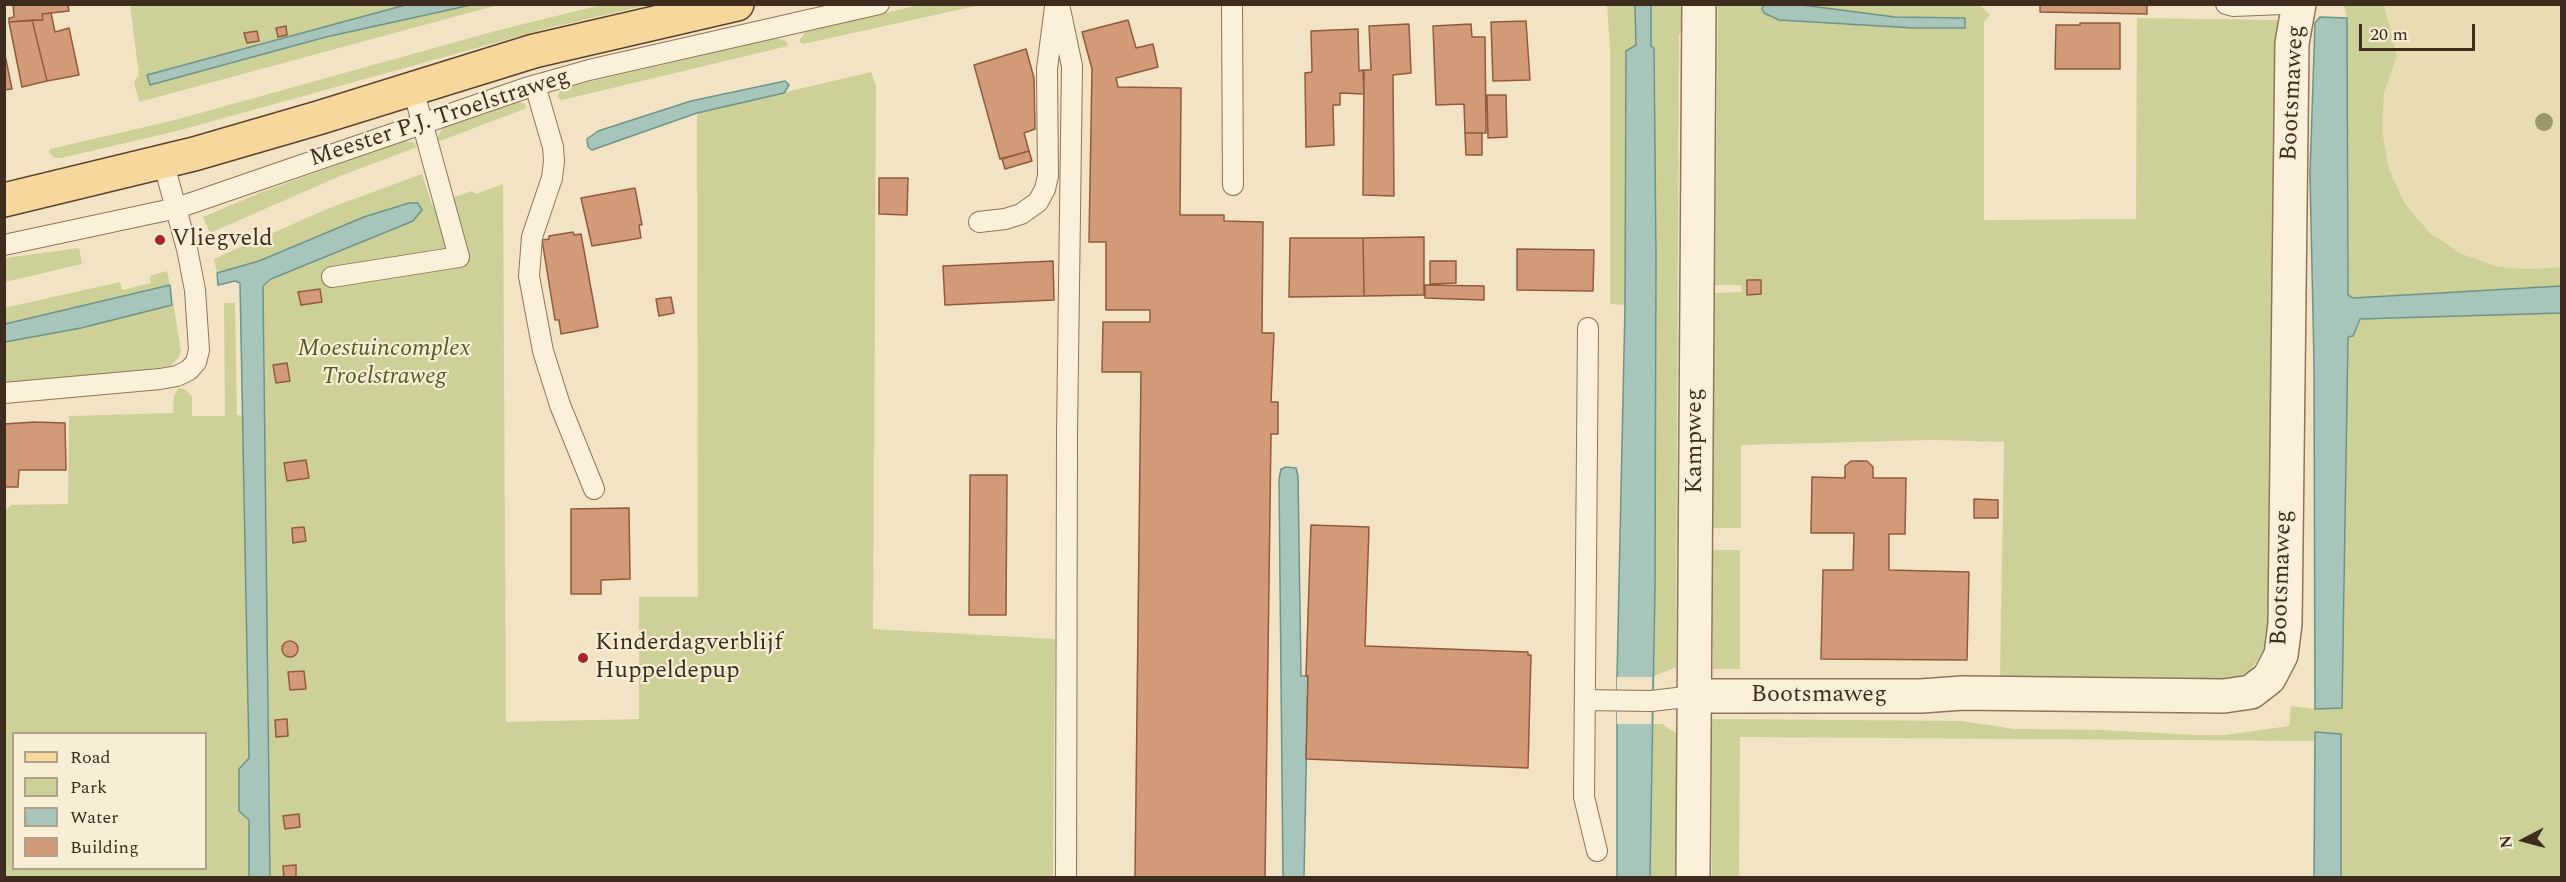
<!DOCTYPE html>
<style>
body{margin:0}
#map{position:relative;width:2566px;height:882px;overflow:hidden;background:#f2e3c5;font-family:Spectral,serif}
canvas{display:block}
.frame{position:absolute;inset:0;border:6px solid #3e2c1e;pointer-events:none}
.legend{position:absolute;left:12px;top:732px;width:195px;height:138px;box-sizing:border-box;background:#f8edd5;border:2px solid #aea08c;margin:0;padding:8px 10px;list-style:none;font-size:18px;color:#3e2c1e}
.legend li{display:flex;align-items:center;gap:12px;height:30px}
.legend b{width:30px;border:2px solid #aea08c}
.north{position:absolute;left:2494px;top:810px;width:60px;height:60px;-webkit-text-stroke:4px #f8edd5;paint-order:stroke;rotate:264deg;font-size:16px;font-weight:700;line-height:24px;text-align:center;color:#3e2c1e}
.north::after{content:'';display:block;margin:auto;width:21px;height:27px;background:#3e2c1e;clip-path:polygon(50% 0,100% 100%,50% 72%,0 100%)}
.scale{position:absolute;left:2359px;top:24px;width:116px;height:27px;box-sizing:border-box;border:3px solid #3e2c1e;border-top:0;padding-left:8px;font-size:18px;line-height:21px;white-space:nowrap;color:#3e2c1e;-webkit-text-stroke:4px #f8edd5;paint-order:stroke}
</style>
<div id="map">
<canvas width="2566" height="882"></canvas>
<div class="frame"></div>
<ul class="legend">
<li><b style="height:8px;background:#f7d79b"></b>Road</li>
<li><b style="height:16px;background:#cdd198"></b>Park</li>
<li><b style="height:16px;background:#a7c5bb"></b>Water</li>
<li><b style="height:16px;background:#d39a78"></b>Building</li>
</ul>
<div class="north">N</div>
<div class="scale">20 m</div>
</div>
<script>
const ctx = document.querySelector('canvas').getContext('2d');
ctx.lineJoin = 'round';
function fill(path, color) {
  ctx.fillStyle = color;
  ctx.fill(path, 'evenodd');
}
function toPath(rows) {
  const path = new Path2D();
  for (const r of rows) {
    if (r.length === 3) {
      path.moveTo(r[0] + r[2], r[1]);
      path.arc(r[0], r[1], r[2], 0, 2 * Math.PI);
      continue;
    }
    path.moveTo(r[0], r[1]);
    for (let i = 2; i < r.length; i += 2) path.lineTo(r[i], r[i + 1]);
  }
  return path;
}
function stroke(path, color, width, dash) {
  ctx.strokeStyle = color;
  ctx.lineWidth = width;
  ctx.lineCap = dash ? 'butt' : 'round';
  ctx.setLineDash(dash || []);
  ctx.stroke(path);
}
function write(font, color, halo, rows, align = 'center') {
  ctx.font = font + ' Spectral,serif';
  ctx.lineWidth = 4.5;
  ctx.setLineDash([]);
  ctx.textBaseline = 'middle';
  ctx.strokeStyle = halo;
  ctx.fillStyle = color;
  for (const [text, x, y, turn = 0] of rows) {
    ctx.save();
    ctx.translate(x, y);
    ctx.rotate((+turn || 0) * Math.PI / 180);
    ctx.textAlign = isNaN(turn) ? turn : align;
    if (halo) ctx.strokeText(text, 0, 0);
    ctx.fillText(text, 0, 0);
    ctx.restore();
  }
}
const farmland = toPath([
 [2384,5,2561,5,2561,267,2529,269,2499,267,2462,254,2430,233,2405,204,2389,169,2382,131,2384,93,2397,56]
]);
const green = toPath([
 [924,4,980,5,803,44,799,41,806,31],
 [130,5,409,5,148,75,150,85,326,37,471,5,498,5,139,102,134,82,139,75],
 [601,5,648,5,549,28,177,131,61,158,54,158,49,152,50,149,175,120,499,30],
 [1607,5,1635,5,1636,45,1626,51,1625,305,1610,304,1610,45],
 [1651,5,1682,5,1682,29,1679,35,1676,667,1652,677,1655,586,1656,255,1654,49,1651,47],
 [1718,5,1764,5,1762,9,1779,20,1914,28,1965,18,1895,17,1802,5,1980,5,1990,15,1984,22,1984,220,2136,219,2137,18,2279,20,2272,612,2267,645,2250,671,2227,682,2000,679,2004,442,1933,440,1741,445,1741,528,1713,528,1715,293,1742,292,1741,285,1715,285],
 [2344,5,2384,5,2397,56,2384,93,2382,131,2389,169,2405,204,2430,233,2462,254,2499,267,2529,269,2561,267,2561,286,2353,298,2348,295,2347,18],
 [776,38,786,41,788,46,562,100,558,98,559,92,563,88],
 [871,72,876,86,873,629,1055,639,1053,877,270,877,263,286,364,217,259,261,217,273,214,259,327,209,422,174,432,205,472,191,476,194,503,184,506,722,639,719,639,597,698,597,697,113],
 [514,102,524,103,527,108,440,141,437,139,443,127],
 [403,141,413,142,417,147,340,176,210,233,203,217,262,192],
 [79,248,82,264,5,282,5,258],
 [167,271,170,285,5,324,4,308,120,282,122,290,151,283,150,276],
 [173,301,181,351,178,358,169,367,5,385,5,342,81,328,172,305],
 [224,303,235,303,237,415,243,416,249,758,239,770,249,820,249,877,5,877,4,512,11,505,68,504,69,416,173,413,174,395,179,388,186,390,192,397,192,416,225,416],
 [14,734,206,734,206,868,14,868],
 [2561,313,2561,877,2341,877,2341,734,2315,732,2314,741,1740,737,1739,877,1712,878,1712,719,1962,721,2014,729,2101,730,2199,735,2226,735,2289,726,2291,706,2315,709,2342,708,2348,337,2353,336,2360,319],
 [1713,550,1740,550,1740,669,1713,669],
 [1651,724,1662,724,1676,733,1676,877,1650,877]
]);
const water = toPath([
 [409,4,471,5,326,37,150,85,147,75,409,4],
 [1651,4,1651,46,1654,48,1656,255,1655,586,1650,877,1617,878,1617,677,1625,305,1626,51,1636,45,1635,5,1651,4],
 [1764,5,1802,5,1895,17,1965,18,1965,28,1914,28,1779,20,1764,13,1762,9,1764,5],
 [2320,17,2347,18,2348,295,2353,298,2561,286,2562,313,2360,319,2353,336,2348,337,2342,708,2315,709,2314,363,2310,173,2315,23,2320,17],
 [785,81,789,85,784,93,697,113,592,150,588,147,587,139,598,131,691,101,785,81],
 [409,203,418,203,422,210,413,221,271,279,263,286,270,877,249,877,249,820,239,811,239,769,249,758,240,283,235,281,218,285,217,273,259,261,364,217,409,203],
 [170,285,172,305,81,328,5,342,5,324,170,285],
 [1286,467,1296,468,1298,476,1301,676,1308,676,1304,877,1283,877,1279,479,1281,469,1286,467],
 [2315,732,2341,734,2341,877,2314,877,2315,732]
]);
const pier = toPath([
 [1617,677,1652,677,1651,724,1617,724]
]);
const building = toPath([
 [13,4,68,4,69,11,42,14,43,20,9,22,9,18,14,17,13,4],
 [2040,4,2147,4,2147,14,2040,12,2040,4],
 [51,13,55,32,69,28,79,75,47,81,32,20,43,20,42,14,51,13],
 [32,20,47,81,22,87,9,22,32,20],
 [1128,20,1136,48,1153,44,1158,67,1116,78,1118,87,1181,88,1180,215,1224,215,1224,221,1263,222,1262,333,1274,333,1271,402,1278,402,1278,434,1271,434,1265,878,1135,878,1141,372,1102,372,1103,322,1150,322,1150,310,1106,310,1106,242,1089,242,1092,69,1082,32,1128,20],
 [1526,21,1530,80,1493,81,1491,22,1526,21],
 [2080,23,2120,23,2120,69,2055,69,2056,25,2080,25,2080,23],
 [1409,24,1411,73,1393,75,1394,196,1363,195,1364,70,1371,70,1369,26,1409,24],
 [1471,24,1472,37,1485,37,1486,133,1465,133,1464,104,1436,105,1433,26,1471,24],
 [286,26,287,35,278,37,276,28,286,26],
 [1358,29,1359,71,1363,70,1364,94,1340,93,1340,105,1333,105,1334,145,1306,147,1305,73,1312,72,1311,31,1358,29],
 [257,31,259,41,247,43,244,33,257,31],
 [1026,49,1034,78,1035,129,1024,133,1029,151,1000,159,974,65,1026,49],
 [4,50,12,89,4,90,4,50],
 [1487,95,1506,95,1507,137,1488,138,1487,95],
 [1465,133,1482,133,1482,155,1466,155,1465,133],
 [1029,151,1032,161,1005,169,1002,159,1029,151],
 [879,178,908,178,907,215,879,214,879,178],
 [635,188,642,225,639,225,641,238,592,246,581,198,635,188],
 [573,232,574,235,581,234,598,327,561,334,559,320,555,320,542,240,549,239,549,236,573,232],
 [1424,237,1424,295,1364,296,1363,238,1424,237],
 [1290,238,1363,238,1364,296,1289,297,1290,238],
 [1517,249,1594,250,1593,291,1517,290,1517,249],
 [1053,261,1054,300,945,305,943,266,1053,261],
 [1430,261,1456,261,1456,283,1430,284,1430,261],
 [1747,280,1761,280,1761,294,1747,295,1747,280],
 [1425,285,1484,286,1484,300,1425,298,1425,285],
 [320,289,322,302,301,305,298,292,320,289],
 [671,297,674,313,659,316,656,299,671,297],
 [287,363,290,381,276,383,273,365,287,363],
 [35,422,65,423,66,470,19,470,18,487,4,487,4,424,35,422],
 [306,460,309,478,287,481,284,463,306,460],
 [1851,461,1867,461,1873,467,1873,478,1906,478,1905,534,1889,534,1889,570,1969,572,1967,660,1821,659,1823,570,1853,570,1854,533,1811,533,1812,477,1845,478,1845,466,1851,461],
 [970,475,1007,475,1006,615,969,615,970,475],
 [1974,499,1998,500,1998,518,1974,518,1974,499],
 [629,508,630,579,601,580,601,594,571,594,571,509,629,508],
 [1311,525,1369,527,1365,646,1528,652,1528,655,1531,655,1528,768,1306,759,1308,676,1306,676,1311,525],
 [304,527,306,541,293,543,292,528,304,527],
 [290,649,8],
 [304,671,306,689,290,690,288,672,304,671],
 [287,719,288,736,276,737,275,720,287,719],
 [299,814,300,827,285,829,283,816,299,814],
 [296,865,296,878,284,878,283,866,296,865]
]);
const lane = toPath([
 [1059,4,1072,66,1067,433,1066,878],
 [1232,4,1233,185],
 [2226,4,2233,6,2283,4],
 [535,85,553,147,554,161,552,178,532,237,529,276,543,351,560,405,594,489],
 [979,222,1005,219,1021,214,1038,202,1045,189,1048,176,1047,69,1055,7],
 [4,245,177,208,529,87,589,70,879,4],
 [332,277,459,257,413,89],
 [1588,328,1584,797,1597,851],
 [4,393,160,379,177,376,189,370,196,362,199,350,195,290,187,249,163,161],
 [1585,700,1651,701,1694,696]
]);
const street = toPath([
 [1694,696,1921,696,1963,693,2224,696,2251,692,2269,678,2281,655,2285,624,2292,43,2299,4],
 [1693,878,1699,4]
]);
const primary = toPath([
 [4,200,194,154,318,118,534,51,737,4]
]);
const trees = [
 [2544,122]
];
const markers = [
 [160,240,6,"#a3242a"],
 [583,658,6,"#a3242a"]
];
const streetNames = [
 ["Bootsmaweg",2294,93,-87],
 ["Meester P.J. Troelstraweg",440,119,-18],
 ["Kampweg",1696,441,-90],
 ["Bootsmaweg",2283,578,-88],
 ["Bootsmaweg",1819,696]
];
const poiNames = [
 ["Vliegveld",172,240],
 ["Kinderdagverblijf",595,644],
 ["Huppeldepup",595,672]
];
const parkNames = [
 ["Moestuincomplex",384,350],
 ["Troelstraweg",384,378]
];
fill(farmland, '#e8ddb2');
fill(green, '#cdd198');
fill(water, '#a7c5bb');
stroke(water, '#6d9489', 1.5);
fill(pier, '#f2e3c5');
fill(building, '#d39a78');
stroke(building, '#905b3d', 1.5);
stroke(lane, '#8f7459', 22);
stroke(street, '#8f7459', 36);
stroke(primary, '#5d422d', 36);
stroke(lane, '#fbf0d9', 20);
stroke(street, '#fbf0d9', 33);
stroke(primary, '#f7d79b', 33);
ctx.fillStyle = '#99996c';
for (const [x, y] of trees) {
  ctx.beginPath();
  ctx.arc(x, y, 9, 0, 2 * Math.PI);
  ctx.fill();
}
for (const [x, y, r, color] of markers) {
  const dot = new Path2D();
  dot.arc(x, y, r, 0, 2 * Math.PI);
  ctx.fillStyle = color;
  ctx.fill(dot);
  stroke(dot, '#f8edd5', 2);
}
write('24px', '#3e2c1e', '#f8edd5', streetNames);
write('24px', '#3e2c1e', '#f8edd5', poiNames, 'left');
write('italic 24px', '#505c23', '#f8edd5', parkNames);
</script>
